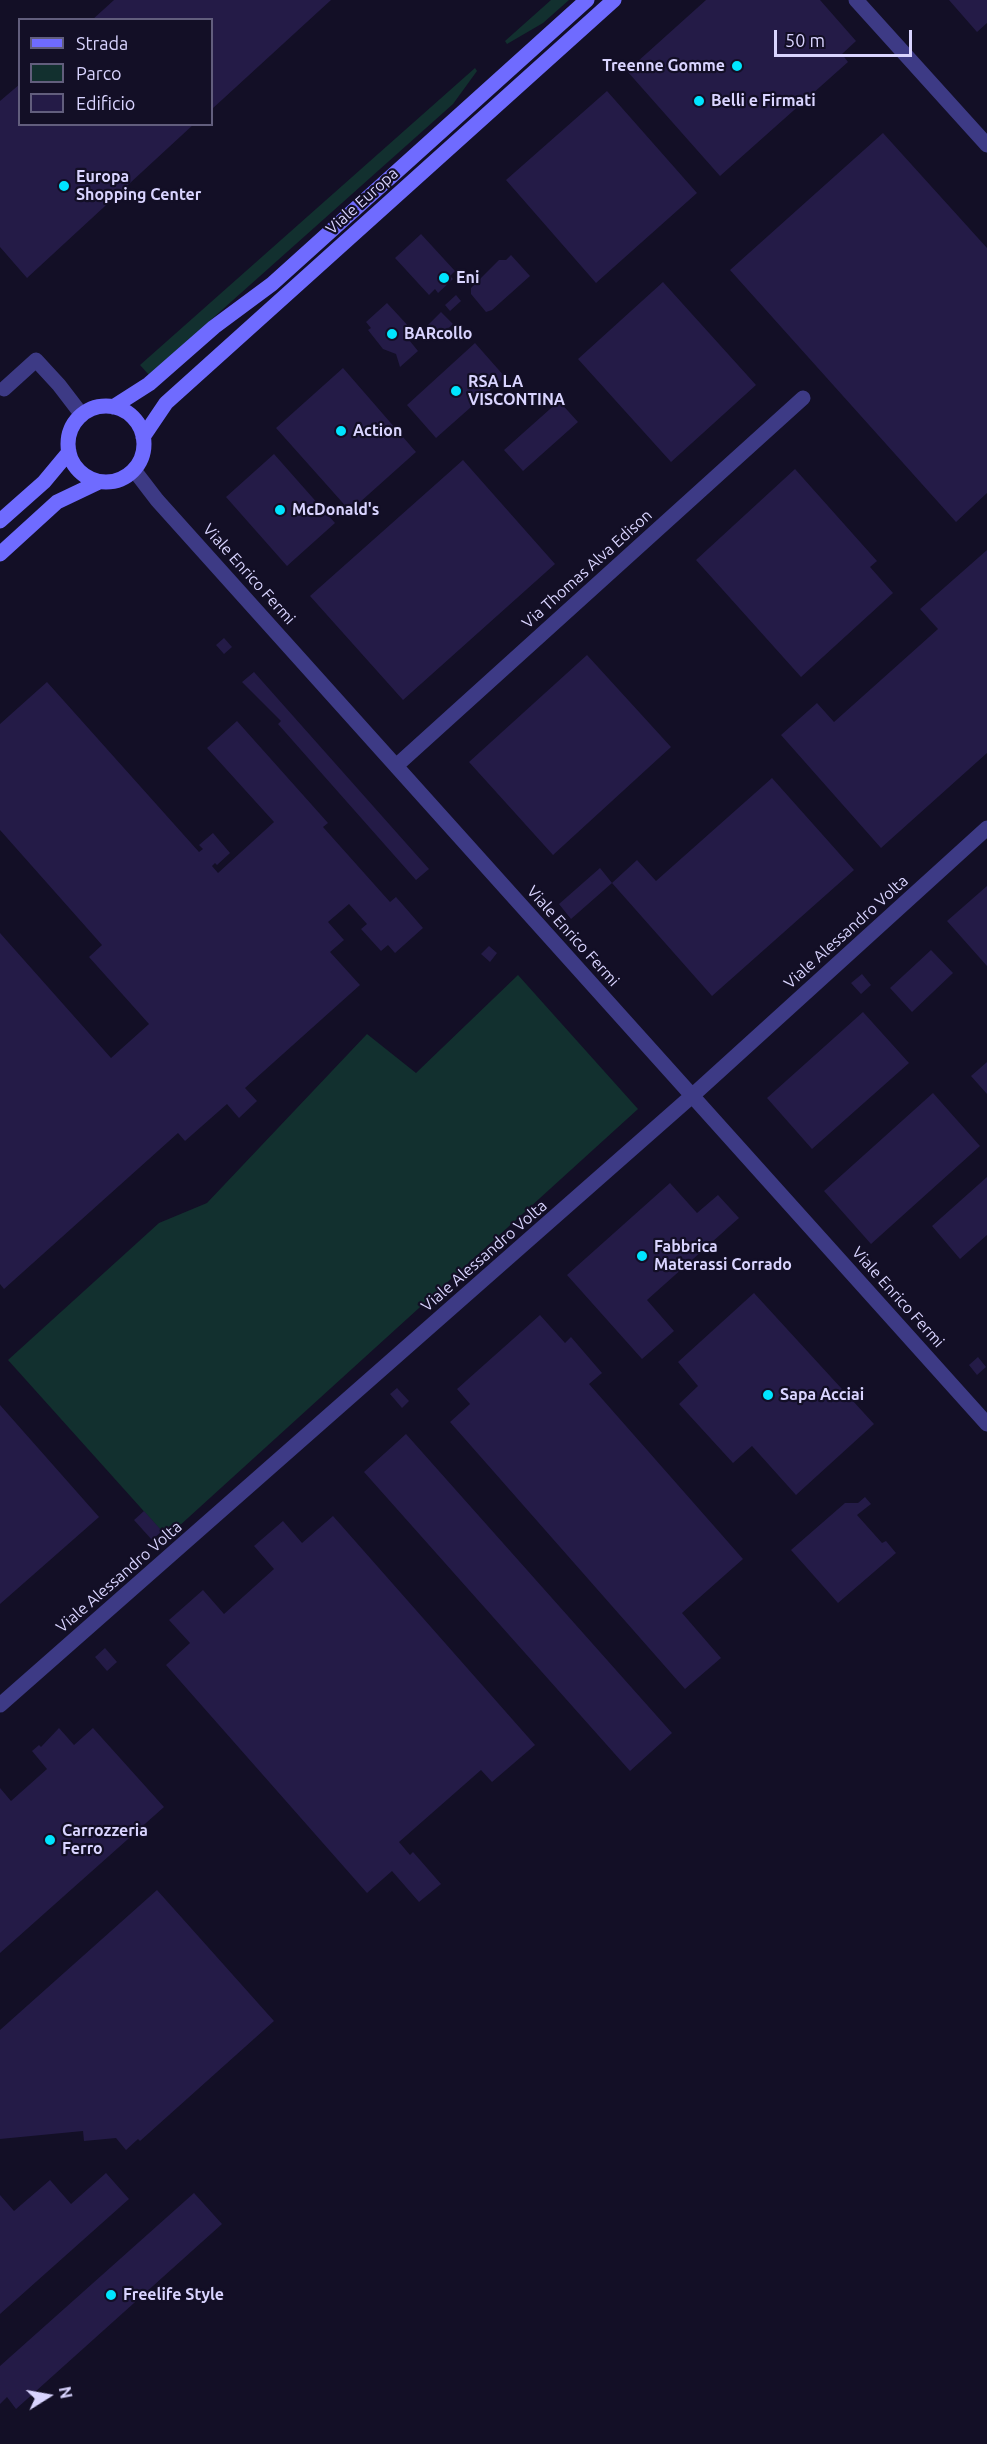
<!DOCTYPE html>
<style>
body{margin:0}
#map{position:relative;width:987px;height:2444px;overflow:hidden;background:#130f26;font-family:Ubuntu,sans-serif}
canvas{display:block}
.legend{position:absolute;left:18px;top:18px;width:195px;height:108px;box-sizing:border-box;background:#130f26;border:2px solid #625e7d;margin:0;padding:8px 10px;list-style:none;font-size:18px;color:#d9d4ff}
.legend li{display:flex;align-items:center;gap:12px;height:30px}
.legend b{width:30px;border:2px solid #625e7d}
.north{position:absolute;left:18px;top:2366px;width:60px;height:60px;-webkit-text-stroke:4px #130f26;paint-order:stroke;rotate:79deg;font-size:16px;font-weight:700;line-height:24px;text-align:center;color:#d9d4ff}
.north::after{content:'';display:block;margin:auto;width:21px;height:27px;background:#d9d4ff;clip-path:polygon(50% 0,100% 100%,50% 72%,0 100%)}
.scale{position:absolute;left:774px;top:30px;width:138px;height:27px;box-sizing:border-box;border:3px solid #d9d4ff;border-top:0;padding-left:8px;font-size:18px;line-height:21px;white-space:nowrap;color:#d9d4ff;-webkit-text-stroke:4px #130f26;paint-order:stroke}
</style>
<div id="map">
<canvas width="987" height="2444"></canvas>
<ul class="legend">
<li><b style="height:8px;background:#6f6bff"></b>Strada</li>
<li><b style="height:16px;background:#12302f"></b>Parco</li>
<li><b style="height:16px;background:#241b47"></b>Edificio</li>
</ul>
<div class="north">N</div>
<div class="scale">50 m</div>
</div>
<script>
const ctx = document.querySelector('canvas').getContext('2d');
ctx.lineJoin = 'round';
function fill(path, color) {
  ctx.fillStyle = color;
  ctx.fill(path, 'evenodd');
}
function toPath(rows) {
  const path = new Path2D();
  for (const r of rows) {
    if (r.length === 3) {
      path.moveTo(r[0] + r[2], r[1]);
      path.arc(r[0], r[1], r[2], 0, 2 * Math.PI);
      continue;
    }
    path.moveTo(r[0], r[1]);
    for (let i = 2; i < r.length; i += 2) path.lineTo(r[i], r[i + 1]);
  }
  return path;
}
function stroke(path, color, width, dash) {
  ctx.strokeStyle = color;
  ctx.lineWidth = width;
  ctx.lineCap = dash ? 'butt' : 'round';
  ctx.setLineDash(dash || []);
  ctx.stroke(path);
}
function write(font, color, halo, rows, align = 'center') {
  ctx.font = font + ' Ubuntu,sans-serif';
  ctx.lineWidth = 4.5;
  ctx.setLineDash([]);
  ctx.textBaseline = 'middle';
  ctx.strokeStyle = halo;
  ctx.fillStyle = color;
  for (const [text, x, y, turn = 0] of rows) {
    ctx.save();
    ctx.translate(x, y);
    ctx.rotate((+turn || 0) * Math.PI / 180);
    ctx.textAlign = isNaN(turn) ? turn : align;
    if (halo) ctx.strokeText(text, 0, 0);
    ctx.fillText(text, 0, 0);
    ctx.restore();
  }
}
const green = toPath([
 [551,0,569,0,543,23,507,44,505,41],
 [475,68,477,71,453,104,149,375,140,365],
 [518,975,638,1109,167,1537,8,1360,159,1223,207,1203,367,1034,416,1073]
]);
const building = toPath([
 [114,0,331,0,212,109,212,20,92,20],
 [706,0,820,0,856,41,842,54,848,62,720,176,627,71],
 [949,0,987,0,987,23,977,32],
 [20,84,20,124,194,124,27,278,0,247,0,101],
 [607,91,697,193,596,283,506,180],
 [883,133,987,248,987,493,956,522,730,270],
 [421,234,455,271,450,276,453,279,438,293,435,289,429,295,395,258],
 [511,255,530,276,492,310,486,312,471,294,471,288,499,260,506,260],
 [663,282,756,385,671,462,578,359],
 [456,295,461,301,450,311,445,305],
 [387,303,412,330,409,340,418,351,400,367,396,354,383,349,368,330,371,328,366,322],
 [441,312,453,324,437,339,426,327],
 [475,343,505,377,436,438,407,405],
 [343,368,416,452,350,511,276,428],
 [559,401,578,422,523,471,504,450],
 [274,454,335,523,287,566,226,497],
 [463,460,555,564,403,700,310,596],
 [795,469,877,561,870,567,893,593,801,677,696,560],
 [987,550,987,753,881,848,781,735,817,703,834,722,938,629,920,609],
 [224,638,232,647,224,654,216,645],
 [587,655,671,747,553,855,469,762],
 [254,672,429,869,416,880,278,724,281,721,242,682],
 [47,682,199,852,203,849,199,845,213,833,230,853,217,865,215,863,212,866,218,873,274,822,207,748,237,721,328,823,323,827,390,902,396,897,423,928,395,953,388,945,381,951,361,929,367,924,349,904,328,922,344,940,330,952,360,985,245,1088,257,1101,239,1118,227,1104,185,1141,178,1133,4,1289,0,1284,0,933,111,1058,149,1024,89,957,102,945,0,830,0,724],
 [772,778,854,870,712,996,612,883,637,860,656,881],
 [600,868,612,883,571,919,559,904],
 [987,886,987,966,947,921],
 [489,946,497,953,490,962,481,954],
 [931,950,953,973,912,1012,890,988],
 [862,974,871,985,861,994,851,983],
 [863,1012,909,1063,812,1149,767,1098],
 [987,1062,987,1094,971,1076],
 [933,1093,980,1146,871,1244,824,1191],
 [987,1177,987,1235,960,1259,932,1226],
 [670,1183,697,1213,718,1195,739,1218,647,1300,674,1331,642,1359,567,1275],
 [754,1293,874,1424,796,1495,752,1446,733,1463,679,1404,698,1386,678,1362],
 [540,1315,565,1343,571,1337,602,1373,589,1384,743,1559,682,1613,721,1658,685,1689,450,1422,470,1404,457,1389],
 [978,1357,986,1367,977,1375,969,1365],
 [397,1388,409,1401,402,1408,390,1394],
 [0,1405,99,1517,0,1604],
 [406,1434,672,1733,630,1771,364,1472],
 [865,1497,871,1504,857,1515,882,1543,886,1541,896,1553,838,1603,791,1550,845,1503,858,1503],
 [144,1511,162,1531,152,1540,134,1520],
 [333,1516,535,1745,492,1782,481,1770,399,1842,410,1855,413,1852,441,1884,419,1902,392,1871,367,1893,166,1665,190,1643,169,1620,203,1590,224,1614,274,1569,254,1546,283,1521,302,1543],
 [105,1648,117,1662,107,1671,95,1657],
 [59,1728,74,1745,93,1728,164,1807,0,1953,0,1788,11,1801,47,1769,32,1751,39,1745,41,1747],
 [157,1890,274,2021,140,2141,138,2139,126,2150,116,2138,84,2141,83,2131,0,2139,0,2030],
 [106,2173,129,2199,0,2314,0,2195,14,2211,50,2180,71,2204],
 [194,2193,222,2224,16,2409,7,2397,0,2404,0,2366]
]);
const street = toPath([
 [856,0,987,145],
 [4,389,36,360,59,385,82,415],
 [134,470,157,500,987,1424],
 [396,766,803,398],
 [0,1705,693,1095,987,828]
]);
const secondary = toPath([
 [106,444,38],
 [113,407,149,384,214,327,272,284,587,0],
 [143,437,166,403,614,0],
 [0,521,44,482,69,452],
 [0,554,57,502,99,482]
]);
const markers = [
 [737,66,6,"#00e5ff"],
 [699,101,6,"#00e5ff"],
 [64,186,6,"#00e5ff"],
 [444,278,6,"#00e5ff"],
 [392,334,6,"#00e5ff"],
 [456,391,6,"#00e5ff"],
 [341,431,6,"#00e5ff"],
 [280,510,6,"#00e5ff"],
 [642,1256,6,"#00e5ff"],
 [768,1395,6,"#00e5ff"],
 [50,1840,6,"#00e5ff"],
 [111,2295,6,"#00e5ff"]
];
const poiNames = [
 ["Treenne Gomme",725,66,"right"],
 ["Belli e Firmati",711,101],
 ["Europa",76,177],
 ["Shopping Center",76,195],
 ["Eni",456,278],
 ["BARcollo",404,334],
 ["RSA LA",468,382],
 ["VISCONTINA",468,400],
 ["Action",353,431],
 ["McDonald's",292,510],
 ["Fabbrica",654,1247],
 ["Materassi Corrado",654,1265],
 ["Sapa Acciai",780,1395],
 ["Carrozzeria",62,1831],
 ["Ferro",62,1849],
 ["Freelife Style",123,2295]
];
const streetNames = [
 ["Viale Europa",362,201,-42],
 ["Via Thomas Alva Edison",587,569,-42],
 ["Viale Enrico Fermi",249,574,48],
 ["Viale Alessandro Volta",846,932,-42],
 ["Viale Enrico Fermi",573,936,48],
 ["Viale Alessandro Volta",484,1256,-41],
 ["Viale Enrico Fermi",898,1297,48],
 ["Viale Alessandro Volta",119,1577,-41]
];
fill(green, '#12302f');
fill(building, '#241b47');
stroke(street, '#3d3a85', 15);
stroke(secondary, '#6f6bff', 15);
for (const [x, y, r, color] of markers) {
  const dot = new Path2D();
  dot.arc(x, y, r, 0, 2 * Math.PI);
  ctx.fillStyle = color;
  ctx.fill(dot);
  stroke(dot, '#130f26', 2);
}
write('bold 16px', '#d9d4ff', '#130f26', poiNames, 'left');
write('16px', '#d9d4ff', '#130f26', streetNames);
</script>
